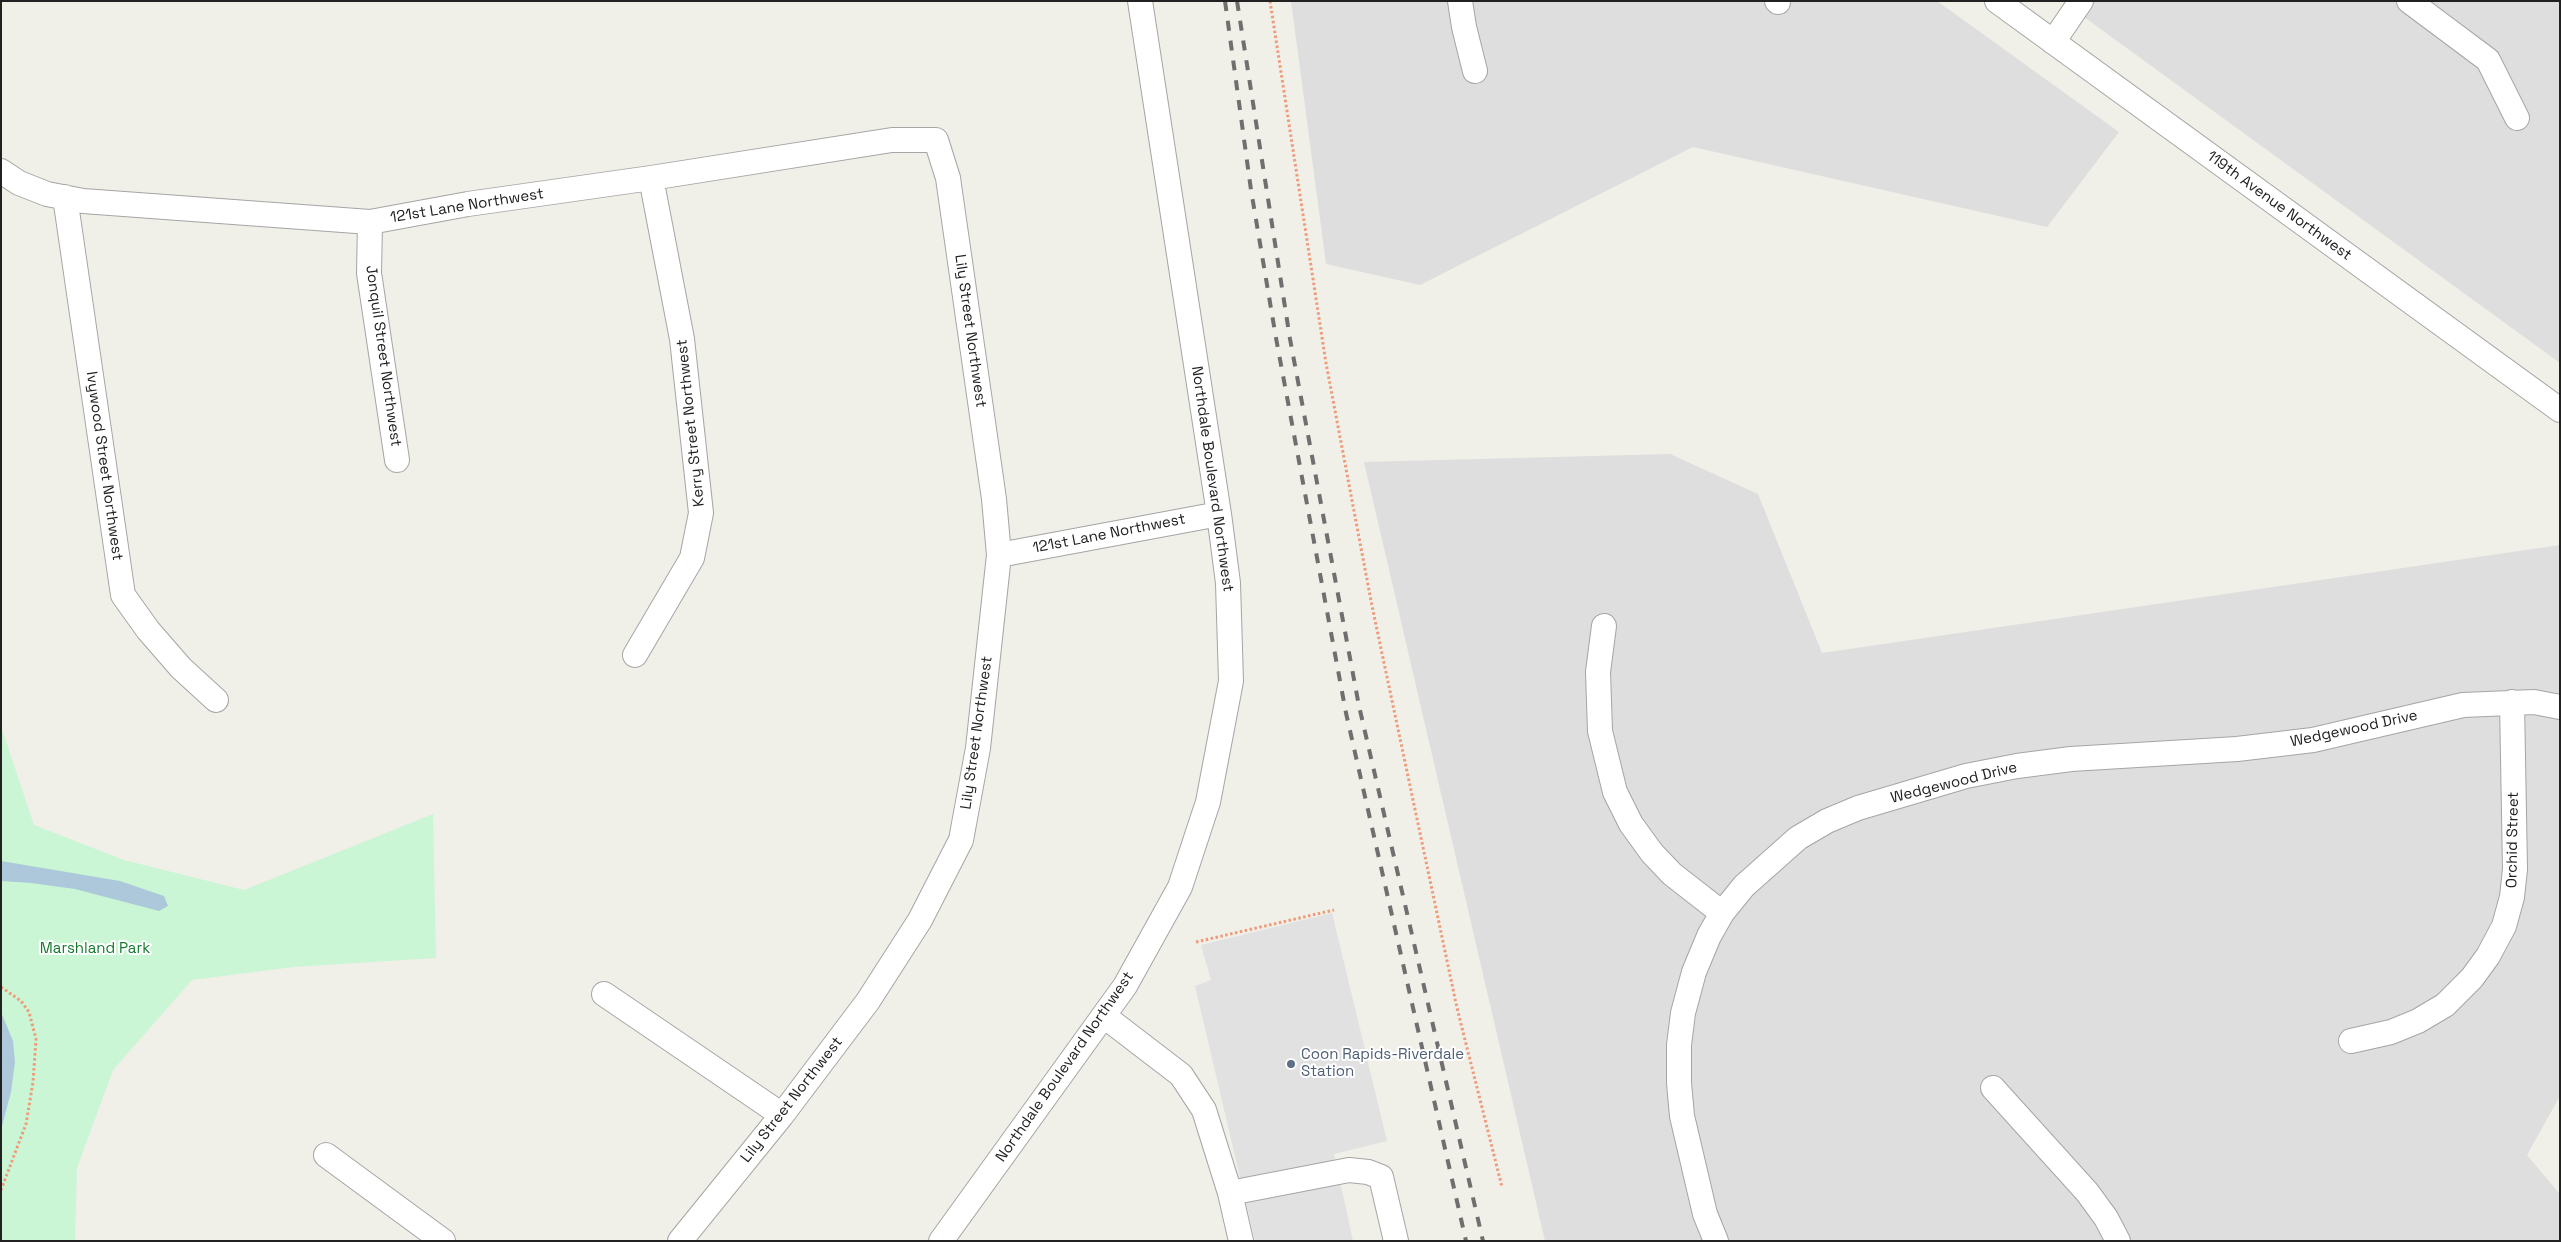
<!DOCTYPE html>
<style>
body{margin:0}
#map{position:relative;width:2561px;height:1242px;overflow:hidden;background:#f0efe8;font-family:"Space Grotesk",sans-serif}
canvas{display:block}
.frame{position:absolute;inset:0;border:2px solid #212121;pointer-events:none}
</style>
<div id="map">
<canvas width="2561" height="1242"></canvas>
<div class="frame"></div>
</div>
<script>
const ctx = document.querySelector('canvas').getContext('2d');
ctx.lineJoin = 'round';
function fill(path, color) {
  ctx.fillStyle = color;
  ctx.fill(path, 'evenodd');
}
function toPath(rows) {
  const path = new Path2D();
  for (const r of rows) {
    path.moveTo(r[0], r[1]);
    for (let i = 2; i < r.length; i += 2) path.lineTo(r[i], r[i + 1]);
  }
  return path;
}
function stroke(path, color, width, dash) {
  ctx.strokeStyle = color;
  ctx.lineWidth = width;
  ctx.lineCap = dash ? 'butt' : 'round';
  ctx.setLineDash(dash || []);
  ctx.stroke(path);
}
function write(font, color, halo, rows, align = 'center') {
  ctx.font = font + ' "Space Grotesk",sans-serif';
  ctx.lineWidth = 4;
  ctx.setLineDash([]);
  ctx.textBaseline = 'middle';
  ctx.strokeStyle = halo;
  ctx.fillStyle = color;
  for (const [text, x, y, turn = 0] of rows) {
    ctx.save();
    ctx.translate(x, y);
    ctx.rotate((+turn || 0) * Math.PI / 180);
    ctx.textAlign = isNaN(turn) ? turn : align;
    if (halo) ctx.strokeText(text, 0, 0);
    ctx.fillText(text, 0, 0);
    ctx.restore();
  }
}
const residential = toPath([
 [1291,1,1937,1,2119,132,2047,227,1693,147,1420,285,1326,264],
 [2062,1,2560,1,2560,363],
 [1670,454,1758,494,1822,653,2560,545,2560,1096,2527,1155,2560,1194,2560,1241,1545,1241,1364,462]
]);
const park = toPath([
 [1,726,34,825,124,860,244,890,433,814,436,958,293,967,192,980,113,1070,77,1168,75,1241,1,1241]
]);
const parking = toPath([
 [1332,913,1387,1141,1334,1154,1353,1241,1255,1241,1195,986,1211,980,1201,945]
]);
const water = toPath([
 [1,861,120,881,164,896,168,906,159,911,75,889,31,883,1,881],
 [1,1012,13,1041,15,1062,11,1092,1,1130]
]);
const path = toPath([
 [1270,1,1326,363,1372,606,1457,1008,1502,1187],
 [1196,942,1334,910],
 [1,987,21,1001,29,1012,36,1039,33,1082,26,1124,1,1190]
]);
const minor = toPath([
 [1460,1,1464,27,1475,71],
 [1777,1,1778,2],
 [1997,1,2560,410],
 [2409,1,2488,60,2517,118],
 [2053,42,2081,1],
 [1,171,19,183,47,194,83,201,370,222,468,204,651,178,892,140,936,140,948,178,994,499,999,555,978,748,961,840,920,920,868,1001,782,1115,680,1241],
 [65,197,123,595,148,630,181,668,216,700],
 [370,222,369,273,397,460],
 [999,555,1219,514],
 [1604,626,1598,672,1600,731,1615,792,1631,824,1652,853,1672,874,1722,913],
 [635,655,692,558,701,513,682,339,651,178],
 [604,994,782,1115],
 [1104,1016,1181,1075,1204,1110,1230,1193,1241,1241],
 [2351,1041,2391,1032,2418,1021,2445,1005,2472,978,2488,956,2504,926,2512,897,2515,869,2512,702],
 [1993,1088,2087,1192,2106,1218,2118,1241],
 [326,1155,443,1241],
 [1230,1193,1349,1170,1368,1172,1381,1177,1396,1241],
 [941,1241,1125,986,1180,887,1208,802,1231,681,1228,583,1219,514,1140,1],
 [1716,1241,1705,1214,1682,1116,1679,1083,1679,1045,1683,1013,1694,972,1709,936,1722,913,1744,886,1798,838,1827,821,1858,808,1966,776,2017,766,2071,759,2237,749,2313,740,2463,705,2534,702,2560,707]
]);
const rail = toPath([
 [1225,1,1251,190,1276,338,1346,713,1466,1241],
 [1237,1,1290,339,1359,706,1483,1241]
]);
const markers = [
 [1291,1064,5,"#5c6f8a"]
];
const streetNames = [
 ["121st Lane Northwest",467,206,-9],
 ["119th Avenue Northwest",2279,206,36],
 ["Lily Street Northwest",970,331,82],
 ["Jonquil Street Northwest",383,356,82],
 ["Kerry Street Northwest",691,423,-96],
 ["Ivywood Street Northwest",104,466,82],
 ["Northdale Boulevard Northwest",1212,479,82],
 ["121st Lane Northwest",1109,534,-11],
 ["Wedgewood Drive",2354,729,-12],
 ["Lily Street Northwest",977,733,-82],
 ["Wedgewood Drive",1954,783,-14],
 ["Orchid Street",2513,840,-89],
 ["Northdale Boulevard Northwest",1065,1067,-55],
 ["Lily Street Northwest",792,1100,-52]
];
const parkNames = [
 ["Marshland Park",95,949]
];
const serviceNames = [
 ["Coon Rapids-Riverdale",1301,1055],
 ["Station",1301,1072]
];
fill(residential, '#dfdede');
fill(park, '#caf6d5');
fill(parking, '#e1e1e1');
fill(water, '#adc8da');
stroke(minor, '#a5a5a5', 26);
stroke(path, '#ef9b7a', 3, [2.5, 2.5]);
stroke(minor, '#fff', 24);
stroke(rail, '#6f6f6f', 4, [10, 10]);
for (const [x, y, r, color] of markers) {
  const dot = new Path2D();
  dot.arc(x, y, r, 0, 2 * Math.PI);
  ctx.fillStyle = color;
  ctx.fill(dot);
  stroke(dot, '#fff', 2);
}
write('15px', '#212121', '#fff', streetNames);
write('15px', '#15792f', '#fff', parkNames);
write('15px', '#4e5e75', '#fff', serviceNames, 'left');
</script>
